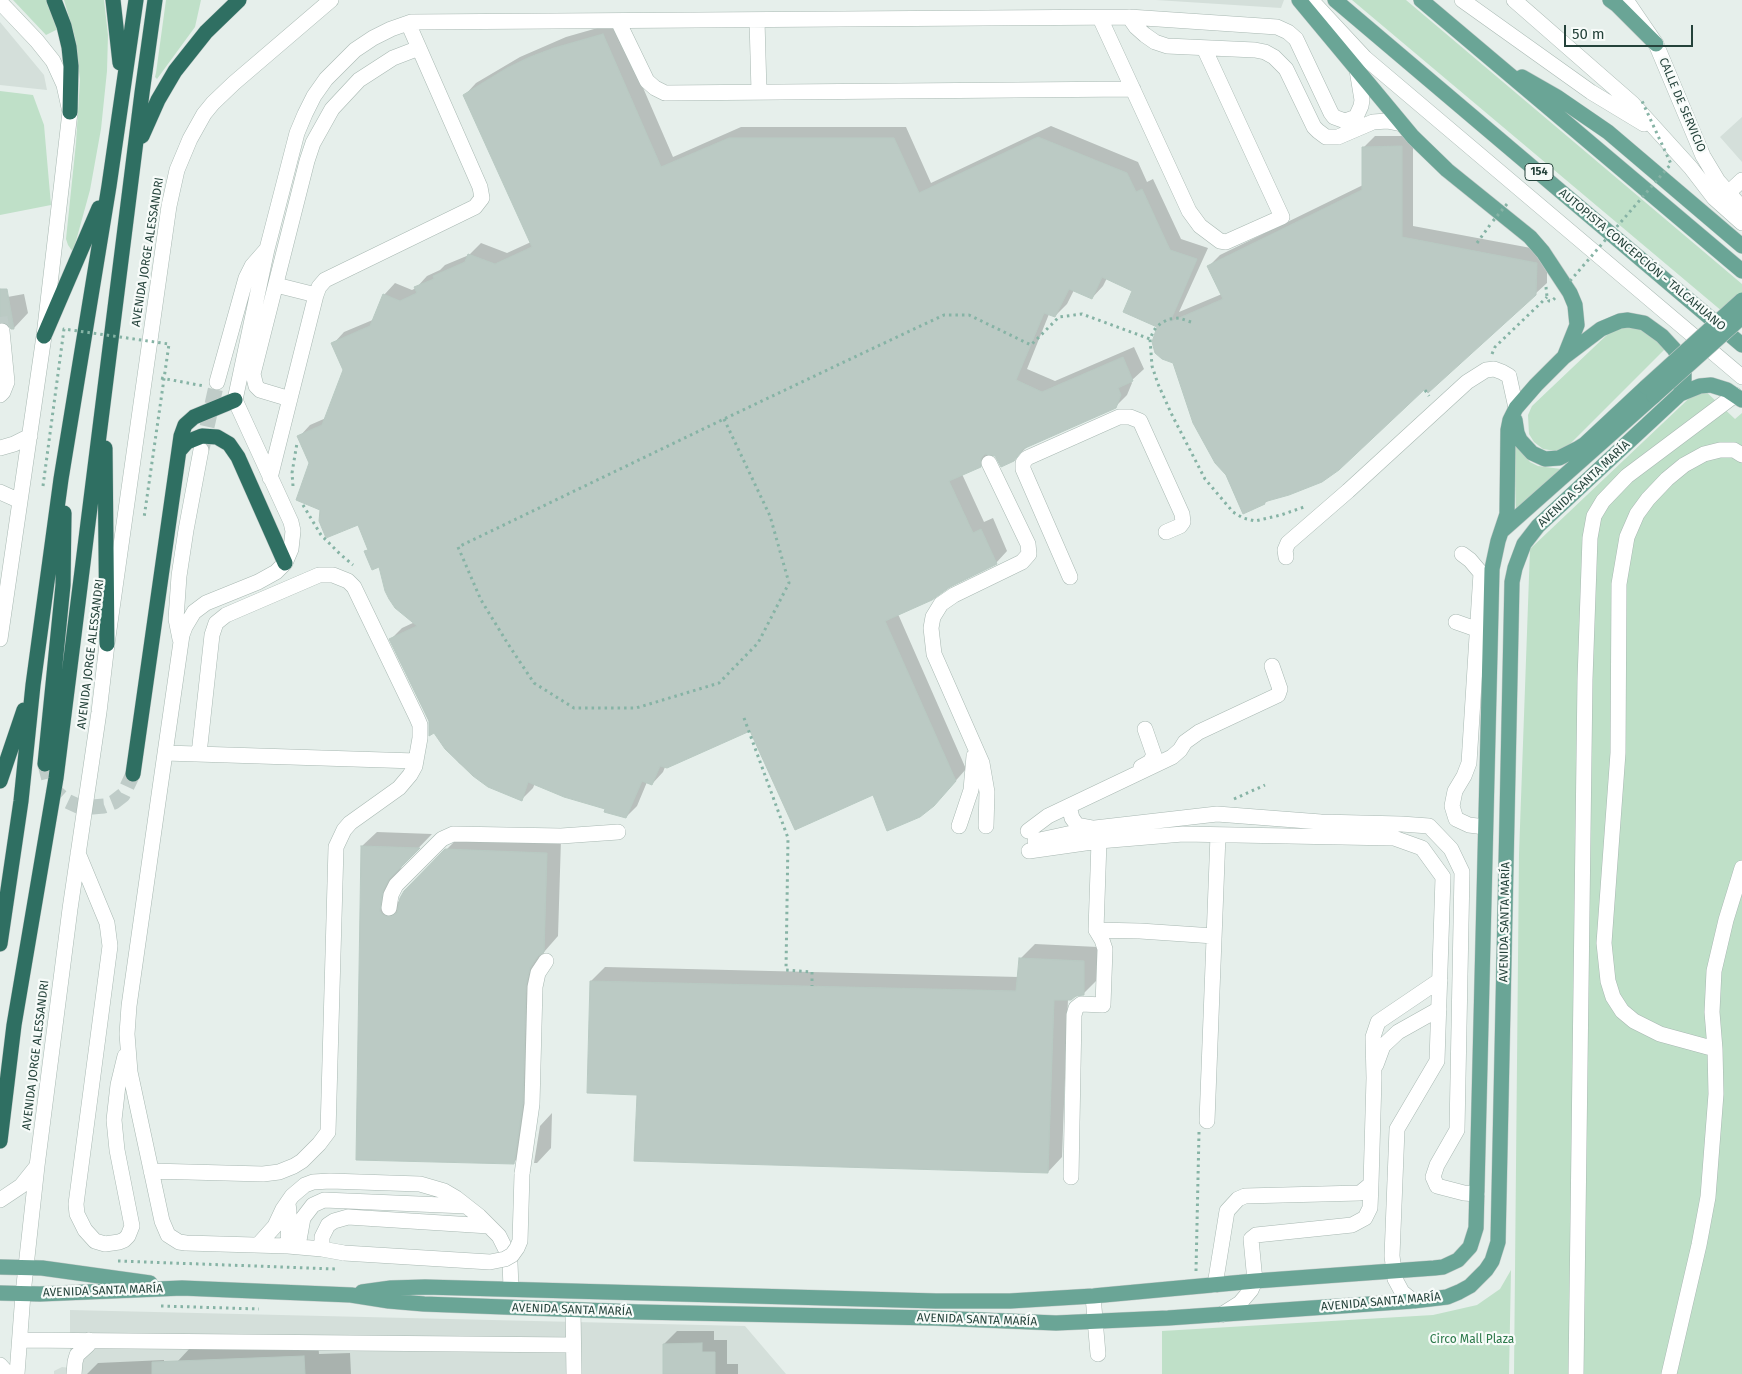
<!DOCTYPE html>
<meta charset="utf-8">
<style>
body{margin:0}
#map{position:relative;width:1742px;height:1374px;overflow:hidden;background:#e6efeb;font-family:"Fira Sans",sans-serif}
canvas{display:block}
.scale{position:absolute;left:1564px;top:25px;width:129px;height:22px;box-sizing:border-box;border:2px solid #24423a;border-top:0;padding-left:6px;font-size:15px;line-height:18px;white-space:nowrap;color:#24423a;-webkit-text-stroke:4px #f7fbf9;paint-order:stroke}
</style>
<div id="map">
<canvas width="1742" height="1374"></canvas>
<div class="scale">50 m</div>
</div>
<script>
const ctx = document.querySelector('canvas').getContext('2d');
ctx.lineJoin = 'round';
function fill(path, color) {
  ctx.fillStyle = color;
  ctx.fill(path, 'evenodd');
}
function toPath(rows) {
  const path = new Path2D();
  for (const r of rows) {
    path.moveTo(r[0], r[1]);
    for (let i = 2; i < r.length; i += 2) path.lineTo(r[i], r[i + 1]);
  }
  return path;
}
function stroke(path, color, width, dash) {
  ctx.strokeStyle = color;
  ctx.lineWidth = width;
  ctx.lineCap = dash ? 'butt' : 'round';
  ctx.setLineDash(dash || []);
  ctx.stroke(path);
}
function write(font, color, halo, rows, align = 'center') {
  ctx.font = font + ' "Fira Sans",sans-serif';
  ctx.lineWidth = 4.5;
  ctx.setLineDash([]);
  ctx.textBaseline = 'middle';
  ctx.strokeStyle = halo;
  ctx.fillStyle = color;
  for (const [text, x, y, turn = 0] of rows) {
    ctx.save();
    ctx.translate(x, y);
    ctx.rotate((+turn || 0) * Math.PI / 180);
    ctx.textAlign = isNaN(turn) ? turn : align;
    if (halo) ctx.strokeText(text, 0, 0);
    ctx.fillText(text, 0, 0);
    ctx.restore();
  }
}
const built = toPath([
 [1156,0,1284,0,1281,8],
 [0,22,44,75,47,90,0,85],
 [1742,117,1742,162,1720,137],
 [70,1310,745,1326,786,1374,54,1374,54,1371,62,1367,70,1368]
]);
const green = toPath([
 [13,0,47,0,58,29,46,35],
 [64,0,104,0,108,35,107,71,101,129,90,190,73,252,68,245,66,239,76,143,80,80,75,38],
 [166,0,201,0,195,27,157,79,155,77,156,73],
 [1352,0,1406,0,1742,284,1742,328],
 [0,91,33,95,44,125,51,205,0,215],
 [1621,327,1641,327,1667,347,1569,445,1556,451,1543,449,1534,442,1529,434,1528,415,1532,406,1611,331],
 [1701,387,1735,419,1742,413,1742,1374,1514,1374,1519,854,1530,549],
 [1518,447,1530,462,1538,466,1561,469,1516,513,1514,448],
 [1511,1270,1509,1374,1162,1374,1162,1331,1433,1315,1477,1305,1500,1289]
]);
const shadow = toPath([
 [615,23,673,157,741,127,906,127,931,183,1051,126,1138,162,1147,182,1153,179,1181,239,1208,248,1179,312,1222,294,1209,266,1220,255,1363,185,1364,147,1375,136,1413,136,1413,226,1547,251,1547,283,1535,294,1425,388,1265,503,1243,513,1159,327,1134,290,1107,278,1103,286,1092,298,1074,290,1067,304,1055,316,1049,314,1027,369,1055,381,1134,347,1144,369,1131,381,1132,383,1127,395,1115,407,1027,447,1013,460,992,454,980,466,962,474,984,522,993,518,1007,551,996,563,898,614,966,769,945,793,874,793,750,729,665,767,663,772,652,784,647,782,637,806,626,817,607,808,535,783,533,788,522,799,489,785,459,763,434,732,391,639,402,628,415,622,380,565,366,552,369,549,358,523,322,509,310,463,299,437,310,425,326,418,345,370,333,344,344,332,375,319,384,295,395,283,412,290,416,288,427,276,440,270,445,265,469,255,481,243,507,253,531,242,465,95,476,83,520,57,566,37],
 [0,289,2,298,24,294,28,313,14,328,12,328,6,320,10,359,0,370],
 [377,832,432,834,404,863,397,875,397,901,400,902,405,891,461,835,561,839,558,936,544,952,540,970,528,1148,514,1162,358,1159,362,846],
 [1035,944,1098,947,1098,979,1083,994,1068,999,1062,1157,1048,1172,638,1094,591,981,605,967,1019,977,1020,959],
 [552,1113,551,1148,537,1163,534,1163,540,1126],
 [677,1331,714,1331,714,1340,727,1340,727,1364,738,1364,738,1374,664,1374,664,1344],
 [318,1342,319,1354,350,1353,351,1374,177,1374,177,1362,191,1347],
 [164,1360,164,1374,87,1374,98,1363]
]);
const building = toPath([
 [603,34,661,167,729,138,894,138,919,193,1038,137,1127,173,1136,192,1142,189,1170,250,1197,259,1170,322,1223,299,1207,266,1362,190,1362,147,1402,146,1402,237,1537,263,1536,295,1428,393,1425,389,1339,470,1322,482,1289,495,1264,502,1265,504,1243,514,1226,475,1215,463,1193,423,1173,363,1162,359,1155,353,1152,342,1157,327,1123,312,1132,291,1102,277,1092,299,1069,289,1055,317,1044,313,1016,380,1042,392,1123,357,1133,381,1118,388,1121,395,1116,408,1023,449,1014,461,1001,467,995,456,985,454,981,458,981,467,949,481,973,533,981,529,997,564,950,587,932,600,885,621,956,781,934,806,920,817,887,831,873,795,795,830,750,731,667,768,660,766,652,785,642,781,626,818,604,812,605,809,564,797,528,782,522,801,488,787,473,776,445,749,434,733,429,736,429,721,389,639,417,626,395,608,389,599,385,591,379,567,372,570,364,551,368,550,358,525,326,538,319,521,320,510,296,500,309,463,297,436,322,425,343,370,331,343,370,326,383,294,400,301,417,293,414,287,434,279,433,276,465,262,468,254,495,264,532,247,463,95,507,68,530,57,554,48,603,34],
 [0,289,7,289,14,329,11,329,6,323,0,322,0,289],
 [361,846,420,848,389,879,383,891,380,911,383,915,388,917,397,913,400,898,404,891,445,849,547,853,544,952,538,956,530,968,526,985,523,1103,514,1164,356,1160,361,846],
 [1019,958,1084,961,1084,995,1076,996,1071,1000,1054,1000,1048,1173,634,1161,637,1095,587,1093,590,981,1016,991,1019,958],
 [702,1343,702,1352,715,1352,715,1374,663,1374,663,1344,702,1343],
 [304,1356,305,1374,152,1374,152,1362,304,1356]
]);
const minorTunnel = toPath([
 [0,317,2,331],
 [202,449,217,382]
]);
const highwayTunnel = toPath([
 [45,764,50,784,57,793,65,800,82,808,104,806,114,802,123,795,133,774]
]);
const path = toPath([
 [1477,243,1490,225],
 [1546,287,1547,297,1549,301,1552,301,1555,298],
 [1191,322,1179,318,1169,319,1161,323,1154,330,1150,339,1152,366,1158,384,1172,415,1205,479,1233,512,1243,518,1255,521,1281,515,1304,507],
 [1492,354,1495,347,1547,297],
 [161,378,204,386],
 [1425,390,1429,396],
 [724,419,770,516,789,583,758,643,719,683,636,708,574,708,534,683,508,644,481,600,458,547,724,419,863,353,944,315,969,315,1031,345,1059,317,1082,314,1150,339],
 [293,486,292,473,297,443],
 [303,505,321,535,340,554,353,565],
 [744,718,788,838,786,970,812,972,812,986],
 [1234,799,1265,785],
 [118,1261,336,1269],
 [1196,1271,1199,1132],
 [161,1306,259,1309]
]);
const minor = toPath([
 [1311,0,1365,58,1742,377],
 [1462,0,1591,92,1644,124],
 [1514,0,1633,104,1691,168,1714,198,1742,223],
 [1626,0,1656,44,1703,156,1718,181,1742,208],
 [0,2,37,41,53,61,64,85,70,112,44,336,0,639],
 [1129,17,1136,27,1145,35,1155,42,1167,46,1255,50,1265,52,1274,57,1286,69,1314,127,1318,131,1326,137,1338,137,1373,122,1387,121,1402,124],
 [1100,18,1189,211,1200,226,1220,241,1226,242,1282,217,1204,48],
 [757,20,759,92],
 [618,21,647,81,655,88,665,93,1133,89],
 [1728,193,1742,180],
 [276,285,316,295],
 [217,382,246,278,252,266,266,250],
 [0,395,3,392,7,382,2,331],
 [290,399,260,390,256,386,253,374,307,161,313,143,332,109,359,80,393,58,419,48],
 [0,448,14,444,30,436],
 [270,478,316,295,319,287,325,280,475,207,482,198,480,187,408,23],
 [0,492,20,501],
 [1462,554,1470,560,1481,573,1469,763,1464,776,1455,791,1452,806,1456,819,1469,825,1485,827],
 [1286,557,1285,550,1288,543,1348,491,1467,382,1486,370,1494,369,1502,372,1509,376,1516,408],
 [1070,577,1023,469,1023,463,1027,458,1119,417,1130,417,1140,421,1182,514,1183,522,1180,526,1166,532],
 [1456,622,1476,629],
 [180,639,176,619,179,576,186,530,201,450],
 [165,753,416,761],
 [1141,767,1150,762,1154,755,1145,729],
 [1069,806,1072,818,1077,825,1093,828],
 [959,826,971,790,974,756],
 [986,826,987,792,982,763,934,654,931,628,933,617,941,604,954,595,1022,562,1029,554,1028,544,989,463],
 [1028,831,1048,816,1172,757,1180,750,1185,742,1199,732,1278,695,1280,689,1272,666],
 [1035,841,1095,828,1217,814,1321,822,1401,824,1429,826,1451,849,1462,872,1457,1130,1437,1165,1433,1177,1437,1186,1464,1193,1477,1194],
 [1029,851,1099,841,1183,834,1394,838,1422,848,1443,877,1437,1061,1397,1129,1392,1256,1395,1279,1402,1292,1413,1301],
 [78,853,107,923,110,946,76,1204,77,1214,85,1230,95,1241,105,1244,119,1242,124,1240,128,1236,132,1226,117,1150,114,1120,118,1085,125,1056],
 [389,908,391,895,396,885,442,839,453,834,561,836,618,832],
 [1096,930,1140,931,1214,936],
 [1715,1049,1660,1034,1634,1021,1622,1011,1613,997,1608,981,1604,943,1618,753,1619,584,1627,537,1637,514,1648,499,1667,479,1684,465,1704,454,1720,450,1734,450,1742,455],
 [1376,1065,1383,1046,1398,1032,1439,1009],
 [1207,1121,1218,835],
 [151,1171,263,1174,279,1172,294,1166,302,1161,319,1144,328,1132,336,847,344,830,350,823,399,788,410,775,415,766,420,738,420,725,417,718,354,587,348,581,333,575,319,575,226,615,216,623,212,635,199,754],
 [522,1174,532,1104,535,987,538,973,546,961],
 [1071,1177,1074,1015,1076,1008,1081,1004,1103,1005,1105,949,1102,940,1096,930,1099,841],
 [0,1200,21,1186,37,1166],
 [288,1204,289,1211,288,1246],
 [258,1245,275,1226,283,1209,292,1196,305,1185,313,1182,330,1181,420,1184,444,1191,456,1198,479,1216,499,1236,508,1254,510,1263,511,1288],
 [298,1246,303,1218,313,1205,324,1200,466,1206],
 [322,1249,322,1237,328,1225,334,1221,348,1217,489,1226],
 [344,1253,322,1249,288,1246,186,1243,179,1242,168,1235,162,1221,130,1072,127,1034,129,1006,160,788,182,635,185,627,194,612,206,603,258,582,276,572,285,563,291,549,293,531,291,522,235,400,267,249,297,133,305,114,314,96,326,79,355,50,373,38,391,29,411,22,1129,17,1277,27,1288,32,1296,39,1331,113,1334,117,1345,121,1356,117,1361,106,1362,100,1357,70],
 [1215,1285,1227,1211,1238,1199,1245,1196,1360,1193,1371,1184],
 [1093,1296,1098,1354],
 [573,1310,574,1374],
 [1221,1315,1240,1303,1251,1290,1255,1281,1251,1239,1256,1235,1352,1225,1365,1218,1370,1208,1371,1184,1374,1078,1373,1037,1378,1022,1440,980],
 [20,1340,573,1345],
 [0,1365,8,1374],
 [17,1374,23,1294,37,1166,70,909,99,712,107,644,169,206,177,170,190,139,204,114,213,103,234,83,331,0],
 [74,1374,75,1362,77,1355,88,1345,89,1340],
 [1576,1374,1585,679,1590,538,1594,516,1603,501,1627,476,1735,395],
 [1669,1374,1699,1245,1708,1197,1716,1094,1715,1049,1712,1012,1714,971,1726,920,1742,868]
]);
const major = toPath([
 [1299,0,1413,137,1447,170,1530,237,1543,252,1570,293,1575,305,1577,325,1565,355],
 [1335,0,1742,345],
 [1421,0,1742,271],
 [1610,0,1617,5,1656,44],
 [1522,77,1557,97,1608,132,1742,246],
 [1515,420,1517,433,1520,440,1532,453,1545,459,1559,458,1577,449,1585,444,1646,387],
 [1503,530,1654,396],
 [0,1267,42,1268,150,1283],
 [362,1292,391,1288,425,1287,936,1301,1010,1301,1093,1296,1255,1281,1434,1268,1443,1267,1458,1260,1470,1247,1476,1228,1492,569,1498,541,1507,514,1508,430,1510,420,1516,408,1536,385,1564,357,1601,329,1620,321,1628,320,1644,323,1662,336,1674,349,1683,364,1684,373,1684,380,1680,394],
 [0,1293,40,1294,182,1288,351,1295,389,1301,424,1304,638,1312,934,1318,1056,1323,1168,1318,1413,1301,1447,1297,1459,1292,1470,1286,1486,1270,1492,1261,1498,1242,1512,582,1515,568,1524,544,1538,526,1680,394,1700,386,1711,385,1727,390,1742,400]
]);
const highway = toPath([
 [54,0,64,26,69,47,71,66,70,112],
 [113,0,120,63],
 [142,136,158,100,175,71,206,32,239,0],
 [44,336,99,208],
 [105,448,107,644],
 [179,451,187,442,202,436,217,437,229,444,238,457,285,563],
 [45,764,63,585,64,513],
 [133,774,181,436,185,425,194,417,235,400],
 [0,781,24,710],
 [0,944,21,801,33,685,61,479,109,186,136,0],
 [0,1141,14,1025,56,778,142,93,155,0]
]);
const pathBridge = toPath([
 [1493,221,1507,204],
 [1570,281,1671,164,1642,101],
 [43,486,64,329,169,344,144,518]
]);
const minorBridge = toPath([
 [344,1253,490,1262,505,1259,512,1255,517,1248,520,1241,522,1174]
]);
const majorBridge = toPath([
 [1646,387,1742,300],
 [1654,396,1742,317]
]);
const shields = [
 [1539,172,28]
];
const shieldNames = [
 ["154",1539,172]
];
const streetNames = [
 ["CALLE DE SERVICIO",1682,105,67],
 ["AVENIDA JORGE ALESSANDRI",148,252,-81],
 ["AUTOPISTA CONCEPCIÓN - TALCAHUANO",1642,260,40],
 ["AVENIDA SANTA MARÍA",1584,484,-43],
 ["AVENIDA JORGE ALESSANDRI",91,654,-83],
 ["AVENIDA SANTA MARÍA",1505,922,-89],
 ["AVENIDA JORGE ALESSANDRI",36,1055,-83],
 ["AVENIDA SANTA MARÍA",103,1291,-2],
 ["AVENIDA SANTA MARÍA",1381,1302,-5],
 ["AVENIDA SANTA MARÍA",572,1310,2],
 ["AVENIDA SANTA MARÍA",977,1320,2]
];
const parkNames = [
 ["Circo Mall Plaza",1472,1340]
];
fill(built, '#d4dfda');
fill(green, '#bfe0c8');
fill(shadow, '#0003');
fill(building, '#bbcac4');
stroke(building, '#b8c9c2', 1);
stroke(minorTunnel, '#bfccc8', 15, [15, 8]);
stroke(highwayTunnel, '#bfccc8', 15, [15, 8]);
stroke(minor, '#a8b8b2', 16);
stroke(major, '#c2cac8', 16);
stroke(highway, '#c2cac8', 16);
stroke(path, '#86b3a5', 3, [2.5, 4]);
stroke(minor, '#fff', 15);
stroke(major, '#6aa596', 15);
stroke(highway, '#2f6f62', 15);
stroke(minorBridge, '#a8b8b2', 16, []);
stroke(majorBridge, '#c2cac8', 16, []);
stroke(pathBridge, '#86b3a5', 3, [2.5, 4]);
stroke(minorBridge, '#fff', 15);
stroke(majorBridge, '#6aa596', 15);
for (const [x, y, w] of shields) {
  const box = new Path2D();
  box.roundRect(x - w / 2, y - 8.5, w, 17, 4);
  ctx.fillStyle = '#f7fbf9';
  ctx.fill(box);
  stroke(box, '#24423a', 1);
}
write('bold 11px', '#24423a', null, shieldNames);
write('12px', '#24423a', '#f7fbf9', streetNames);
write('12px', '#2d7a4b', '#f7fbf9', parkNames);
</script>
